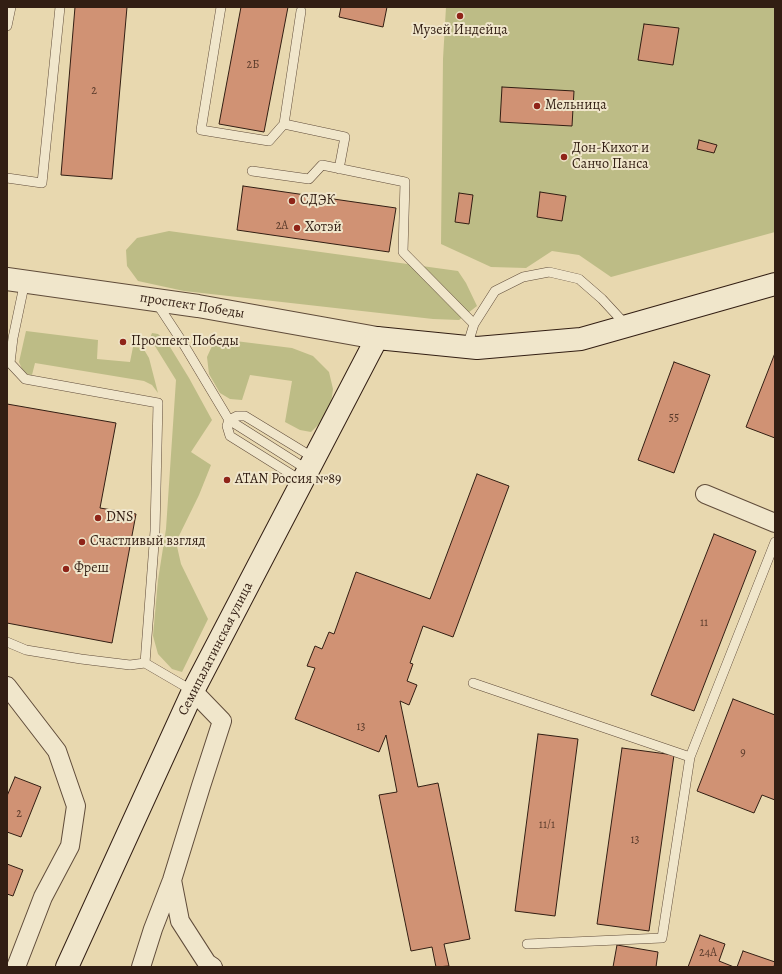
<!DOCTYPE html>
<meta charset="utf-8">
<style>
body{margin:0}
#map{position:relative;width:782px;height:974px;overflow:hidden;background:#e8d8af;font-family:Alegreya,serif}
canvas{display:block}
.frame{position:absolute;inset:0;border:8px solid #321e13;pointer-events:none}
</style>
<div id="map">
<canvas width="782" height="974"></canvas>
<div class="frame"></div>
</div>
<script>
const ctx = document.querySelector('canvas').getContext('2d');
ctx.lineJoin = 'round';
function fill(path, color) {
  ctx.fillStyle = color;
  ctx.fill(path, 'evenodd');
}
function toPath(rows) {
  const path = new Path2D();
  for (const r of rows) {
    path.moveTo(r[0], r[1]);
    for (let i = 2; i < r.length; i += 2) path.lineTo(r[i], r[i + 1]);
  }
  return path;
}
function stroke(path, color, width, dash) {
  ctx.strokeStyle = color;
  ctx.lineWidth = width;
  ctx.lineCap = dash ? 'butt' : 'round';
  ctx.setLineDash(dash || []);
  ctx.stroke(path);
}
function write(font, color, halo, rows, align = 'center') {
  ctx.font = font + ' Alegreya,serif';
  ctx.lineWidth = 4;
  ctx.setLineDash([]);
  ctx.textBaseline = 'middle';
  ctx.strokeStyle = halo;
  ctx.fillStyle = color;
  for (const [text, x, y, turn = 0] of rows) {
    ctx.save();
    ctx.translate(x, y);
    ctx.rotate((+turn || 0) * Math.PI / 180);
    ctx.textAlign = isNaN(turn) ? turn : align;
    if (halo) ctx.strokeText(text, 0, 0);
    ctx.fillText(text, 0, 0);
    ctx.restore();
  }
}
const green = toPath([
 [446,7,775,7,775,232,611,277,579,255,552,251,526,268,491,267,441,244,443,59],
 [169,231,458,271,466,283,477,306,459,320,433,319,184,291,138,281,127,266,126,250,137,238],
 [26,331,98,340,97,359,130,362,133,347,143,348,149,358,158,393,152,385,144,381,35,363,32,375,27,374,22,369,19,362],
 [152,333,158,334,167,342,189,378,212,420,191,452,211,465,199,495,176,542,181,564,208,619,182,672,172,669,158,654,153,636,158,580,166,529,176,380,150,338],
 [219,339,292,348,313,356,329,372,333,389,331,403,320,423,311,432,300,430,285,422,292,381,250,375,242,400,230,399,220,393,209,374,207,357,212,346]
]);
const building = toPath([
 [75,7,127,7,112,179,61,175,75,7],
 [241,7,288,7,264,132,219,124,241,7],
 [341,7,387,7,383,27,339,17,341,7],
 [644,24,679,28,673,65,638,60,644,24],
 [502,87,574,91,572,126,500,122,502,87],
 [699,140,717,145,714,153,697,149,699,140],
 [243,186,396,208,389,252,237,230,243,186],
 [540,192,566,196,562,221,537,217,540,192],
 [459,193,473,195,469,224,455,222,459,193],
 [775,353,775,438,746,427,775,353],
 [674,362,710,375,674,473,638,460,674,362],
 [7,404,116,423,100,508,136,514,112,643,7,623,7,404],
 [477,474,509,486,453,637,423,626,410,663,413,664,407,681,417,685,409,705,400,701,418,787,438,783,470,939,444,944,449,966,436,967,432,947,411,951,379,795,397,792,386,735,379,752,295,719,315,668,307,666,315,646,322,649,329,632,334,634,356,572,430,599,477,474],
 [714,534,756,551,694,711,651,695,714,534],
 [733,699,775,715,775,800,762,795,754,813,697,791,733,699],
 [538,734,578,739,555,916,515,911,538,734],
 [622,748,674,755,649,931,597,924,622,748],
 [15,777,41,787,21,837,7,832,7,796,15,777],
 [7,864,23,870,13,896,7,894,7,864],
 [700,935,725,944,719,961,734,967,688,967,700,935],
 [617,945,658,952,656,967,613,967,617,945],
 [743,951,775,962,774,967,737,967,743,951]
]);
const service = toPath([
 [221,7,201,130,269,141,284,124,345,137,339,169],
 [7,26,11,7],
 [284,124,301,11],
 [252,171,309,179,322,165,405,182,403,252,474,324],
 [7,178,42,183,60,7],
 [25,281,13,338,10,363,25,379,158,403,155,531,145,663,193,691],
 [156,302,181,340,229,420,227,426,230,436,302,481],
 [467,347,474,324,495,291,523,277,549,272,579,279,602,299,626,325],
 [308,470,229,420,237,416,245,416,314,458],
 [7,642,26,650,81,659,130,665,145,663],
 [473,683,690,757],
 [527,944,662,938,690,757,775,542]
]);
const minor = toPath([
 [705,494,775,523],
 [7,686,57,751,76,806,70,846,43,897,16,967],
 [172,880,180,921,207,963,213,967],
 [141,967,153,929,172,880,201,786,222,721,193,691]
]);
const tertiary = toPath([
 [7,279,198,306,377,338]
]);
const secondary = toPath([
 [67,967,193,691,377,338,477,348,581,339,775,284]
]);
const markers = [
 [460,16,4,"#8f2418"],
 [537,106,4,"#8f2418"],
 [564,157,4,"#8f2418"],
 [292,201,4,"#8f2418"],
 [297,228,4,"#8f2418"],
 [123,342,4,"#8f2418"],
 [227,480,4,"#8f2418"],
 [98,518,4,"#8f2418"],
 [82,542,4,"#8f2418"],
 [66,569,4,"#8f2418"]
];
const numberNames = [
 ["2Б",253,65],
 ["2",94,91],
 ["2А",282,226],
 ["55",674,418],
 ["11",704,623],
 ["13",361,727],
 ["9",743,753],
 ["2",19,814],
 ["11/1",547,825],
 ["13",635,840],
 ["24А",708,953]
];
const poiNames = [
 ["Музей Индейца",460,31,"center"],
 ["Мельница",545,106],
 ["Дон-Кихот и",572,149],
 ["Санчо Панса",572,165],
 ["СДЭК",300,201],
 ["Хотэй",305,228],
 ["Проспект Победы",131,342],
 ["ATAN Россия №89",235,480],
 ["DNS",106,518],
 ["Счастливый взгляд",90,542],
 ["Фреш",74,569]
];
const streetNames = [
 ["проспект Победы",192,306,9],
 ["Семипалатинская улица",216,649,-63]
];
fill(green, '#bdbc86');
fill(building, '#d09274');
stroke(building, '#321e13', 1);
stroke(service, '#604c3a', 10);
stroke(minor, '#604c3a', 20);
stroke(tertiary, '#604c3a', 24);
stroke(secondary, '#321e13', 24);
stroke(service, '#f0e6cb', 9);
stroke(minor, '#f0e6cb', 18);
stroke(tertiary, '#f0e6cb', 22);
stroke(secondary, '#f0e6cb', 22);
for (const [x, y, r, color] of markers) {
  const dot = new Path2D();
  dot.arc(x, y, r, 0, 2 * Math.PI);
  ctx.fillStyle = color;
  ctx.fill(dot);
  stroke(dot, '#f0e6cb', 1.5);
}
write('12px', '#5a3b2b', null, numberNames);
write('14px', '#321e13', '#f0e6cb', poiNames, 'left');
write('14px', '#321e13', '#f0e6cb', streetNames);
</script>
